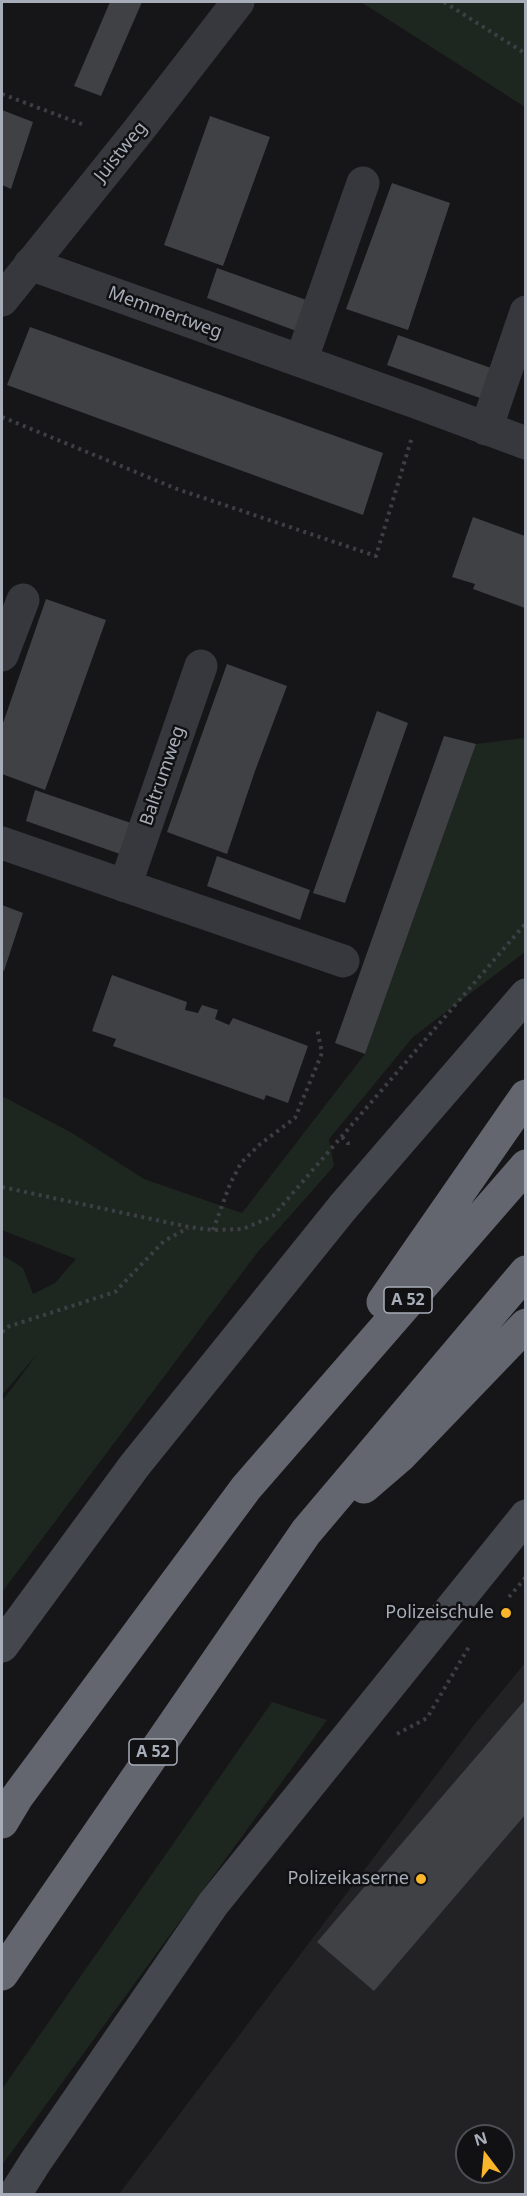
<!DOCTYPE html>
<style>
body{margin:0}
#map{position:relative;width:527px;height:2196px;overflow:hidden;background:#161618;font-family:"Noto Sans",sans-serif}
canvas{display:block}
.frame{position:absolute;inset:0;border:3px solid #a7adb9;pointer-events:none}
.north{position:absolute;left:455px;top:2124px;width:60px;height:60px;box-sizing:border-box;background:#111113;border:2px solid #4d4f55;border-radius:50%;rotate:344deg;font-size:16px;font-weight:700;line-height:24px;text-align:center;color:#a7adb9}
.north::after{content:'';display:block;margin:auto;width:21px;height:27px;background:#fbb52b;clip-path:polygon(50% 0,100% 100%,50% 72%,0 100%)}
</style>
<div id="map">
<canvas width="527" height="2196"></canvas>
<div class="frame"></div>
<div class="north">N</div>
</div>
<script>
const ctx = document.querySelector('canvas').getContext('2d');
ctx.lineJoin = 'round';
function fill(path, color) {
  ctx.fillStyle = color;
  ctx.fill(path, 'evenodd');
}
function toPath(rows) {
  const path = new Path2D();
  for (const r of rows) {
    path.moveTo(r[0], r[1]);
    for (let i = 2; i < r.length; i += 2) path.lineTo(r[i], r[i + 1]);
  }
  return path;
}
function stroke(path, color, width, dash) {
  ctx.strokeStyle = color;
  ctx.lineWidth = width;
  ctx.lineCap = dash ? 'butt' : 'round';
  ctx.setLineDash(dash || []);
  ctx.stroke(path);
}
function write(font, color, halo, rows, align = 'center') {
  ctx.font = font + ' "Noto Sans",sans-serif';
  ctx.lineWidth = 5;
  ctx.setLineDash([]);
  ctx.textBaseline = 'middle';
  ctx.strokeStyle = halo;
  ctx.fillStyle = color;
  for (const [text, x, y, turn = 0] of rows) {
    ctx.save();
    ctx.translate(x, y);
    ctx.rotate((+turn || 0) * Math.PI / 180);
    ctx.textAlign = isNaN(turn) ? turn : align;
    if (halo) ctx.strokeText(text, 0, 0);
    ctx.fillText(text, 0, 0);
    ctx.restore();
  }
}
const built = toPath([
 [525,1663,525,2194,119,2194,474,1725],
 [467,2136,503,2136,503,2172,467,2172]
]);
const green = toPath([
 [361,2,525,2,525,107],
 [525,738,525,952,413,1037,329,1139,334,1166,257,1253,2,1592,2,1401,39,1352,2,1395,2,1255,23,1268,33,1294,55,1283,76,1259,2,1230,2,1096,72,1133,144,1179,242,1213,365,1054,476,744],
 [272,1702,327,1720,2,2165,2,2089]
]);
const building = toPath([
 [110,2,142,2,101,96,74,86],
 [2,110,33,122,11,189,2,185],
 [210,116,270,137,223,266,164,245],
 [392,183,450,203,408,330,346,309],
 [217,268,309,301,299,332,207,298],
 [30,327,383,453,363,515,7,385],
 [398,335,491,368,480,398,387,365],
 [473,517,525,536,525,608,473,589,475,584,452,577],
 [46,599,106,620,45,790,2,774,2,726],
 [227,664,287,686,255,771,227,854,167,832],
 [377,711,408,723,345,903,313,893],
 [444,736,476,744,365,1054,335,1043],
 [35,790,131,823,120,854,26,821],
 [217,856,310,890,300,920,207,886],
 [2,905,23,913,4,971,2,970],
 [112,975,187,1002,185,1010,198,1013,202,1005,218,1010,215,1019,229,1025,233,1018,308,1046,288,1103,266,1095,264,1100,113,1046,116,1039,92,1031],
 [525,1700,525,1815,374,1991,317,1942]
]);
const path = toPath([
 [444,2,526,54],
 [2,94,84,125],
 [2,417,177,489,376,556,412,437],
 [342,1137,348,1143,347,1149],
 [2,1187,189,1227,213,1230,243,1229,273,1216,526,923],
 [213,1230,230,1184,241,1163,259,1145,295,1118,322,1053,317,1028],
 [2,1332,7,1327,115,1292,164,1241,188,1228],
 [509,1597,526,1577],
 [397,1734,427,1718,470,1645]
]);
const minor = toPath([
 [30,264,421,404,526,443],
 [2,300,138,131,238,2],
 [301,361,363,183],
 [486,429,526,312],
 [2,655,23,600],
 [2,843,343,961],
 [125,886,201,666]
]);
const secondary = toPath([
 [2,1646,135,1465,343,1207,526,995],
 [15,2194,36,2161,213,1904,526,1516]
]);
const motorway = toPath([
 [383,1302,526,1096],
 [364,1487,400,1456,526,1325],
 [2,1822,17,1797,246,1488,526,1166],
 [2,1974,306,1532,526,1272]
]);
const markers = [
 [506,1613,6,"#fbb52b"],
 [421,1879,6,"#fbb52b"]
];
const shields = [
 [408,1300,48],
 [153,1752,48]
];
const shieldNames = [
 ["A 52",408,1300],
 ["A 52",153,1752]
];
const streetNames = [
 ["Juistweg",121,152,-51],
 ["Memmertweg",165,313,20],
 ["Baltrumweg",163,776,-71]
];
const poiNames = [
 ["Polizeischule",494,1613],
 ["Polizeikaserne",409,1879]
];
fill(built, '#222225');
fill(green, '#1e271f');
fill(building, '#404145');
stroke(path, '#3d3f45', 4, [3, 4.5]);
stroke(minor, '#37383d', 33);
stroke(secondary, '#45474e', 33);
stroke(motorway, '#63666f', 33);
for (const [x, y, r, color] of markers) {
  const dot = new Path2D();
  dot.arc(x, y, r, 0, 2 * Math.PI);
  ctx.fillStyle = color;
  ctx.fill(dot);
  stroke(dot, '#111113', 2);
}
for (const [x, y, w] of shields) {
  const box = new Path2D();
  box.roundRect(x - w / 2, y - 13, w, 26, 4.5);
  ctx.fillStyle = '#111113';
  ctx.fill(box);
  stroke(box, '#a7adb9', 1.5);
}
write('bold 16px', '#a7adb9', null, shieldNames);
write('18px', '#a7adb9', '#111113', streetNames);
write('18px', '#a7adb9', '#111113', poiNames, 'right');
</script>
